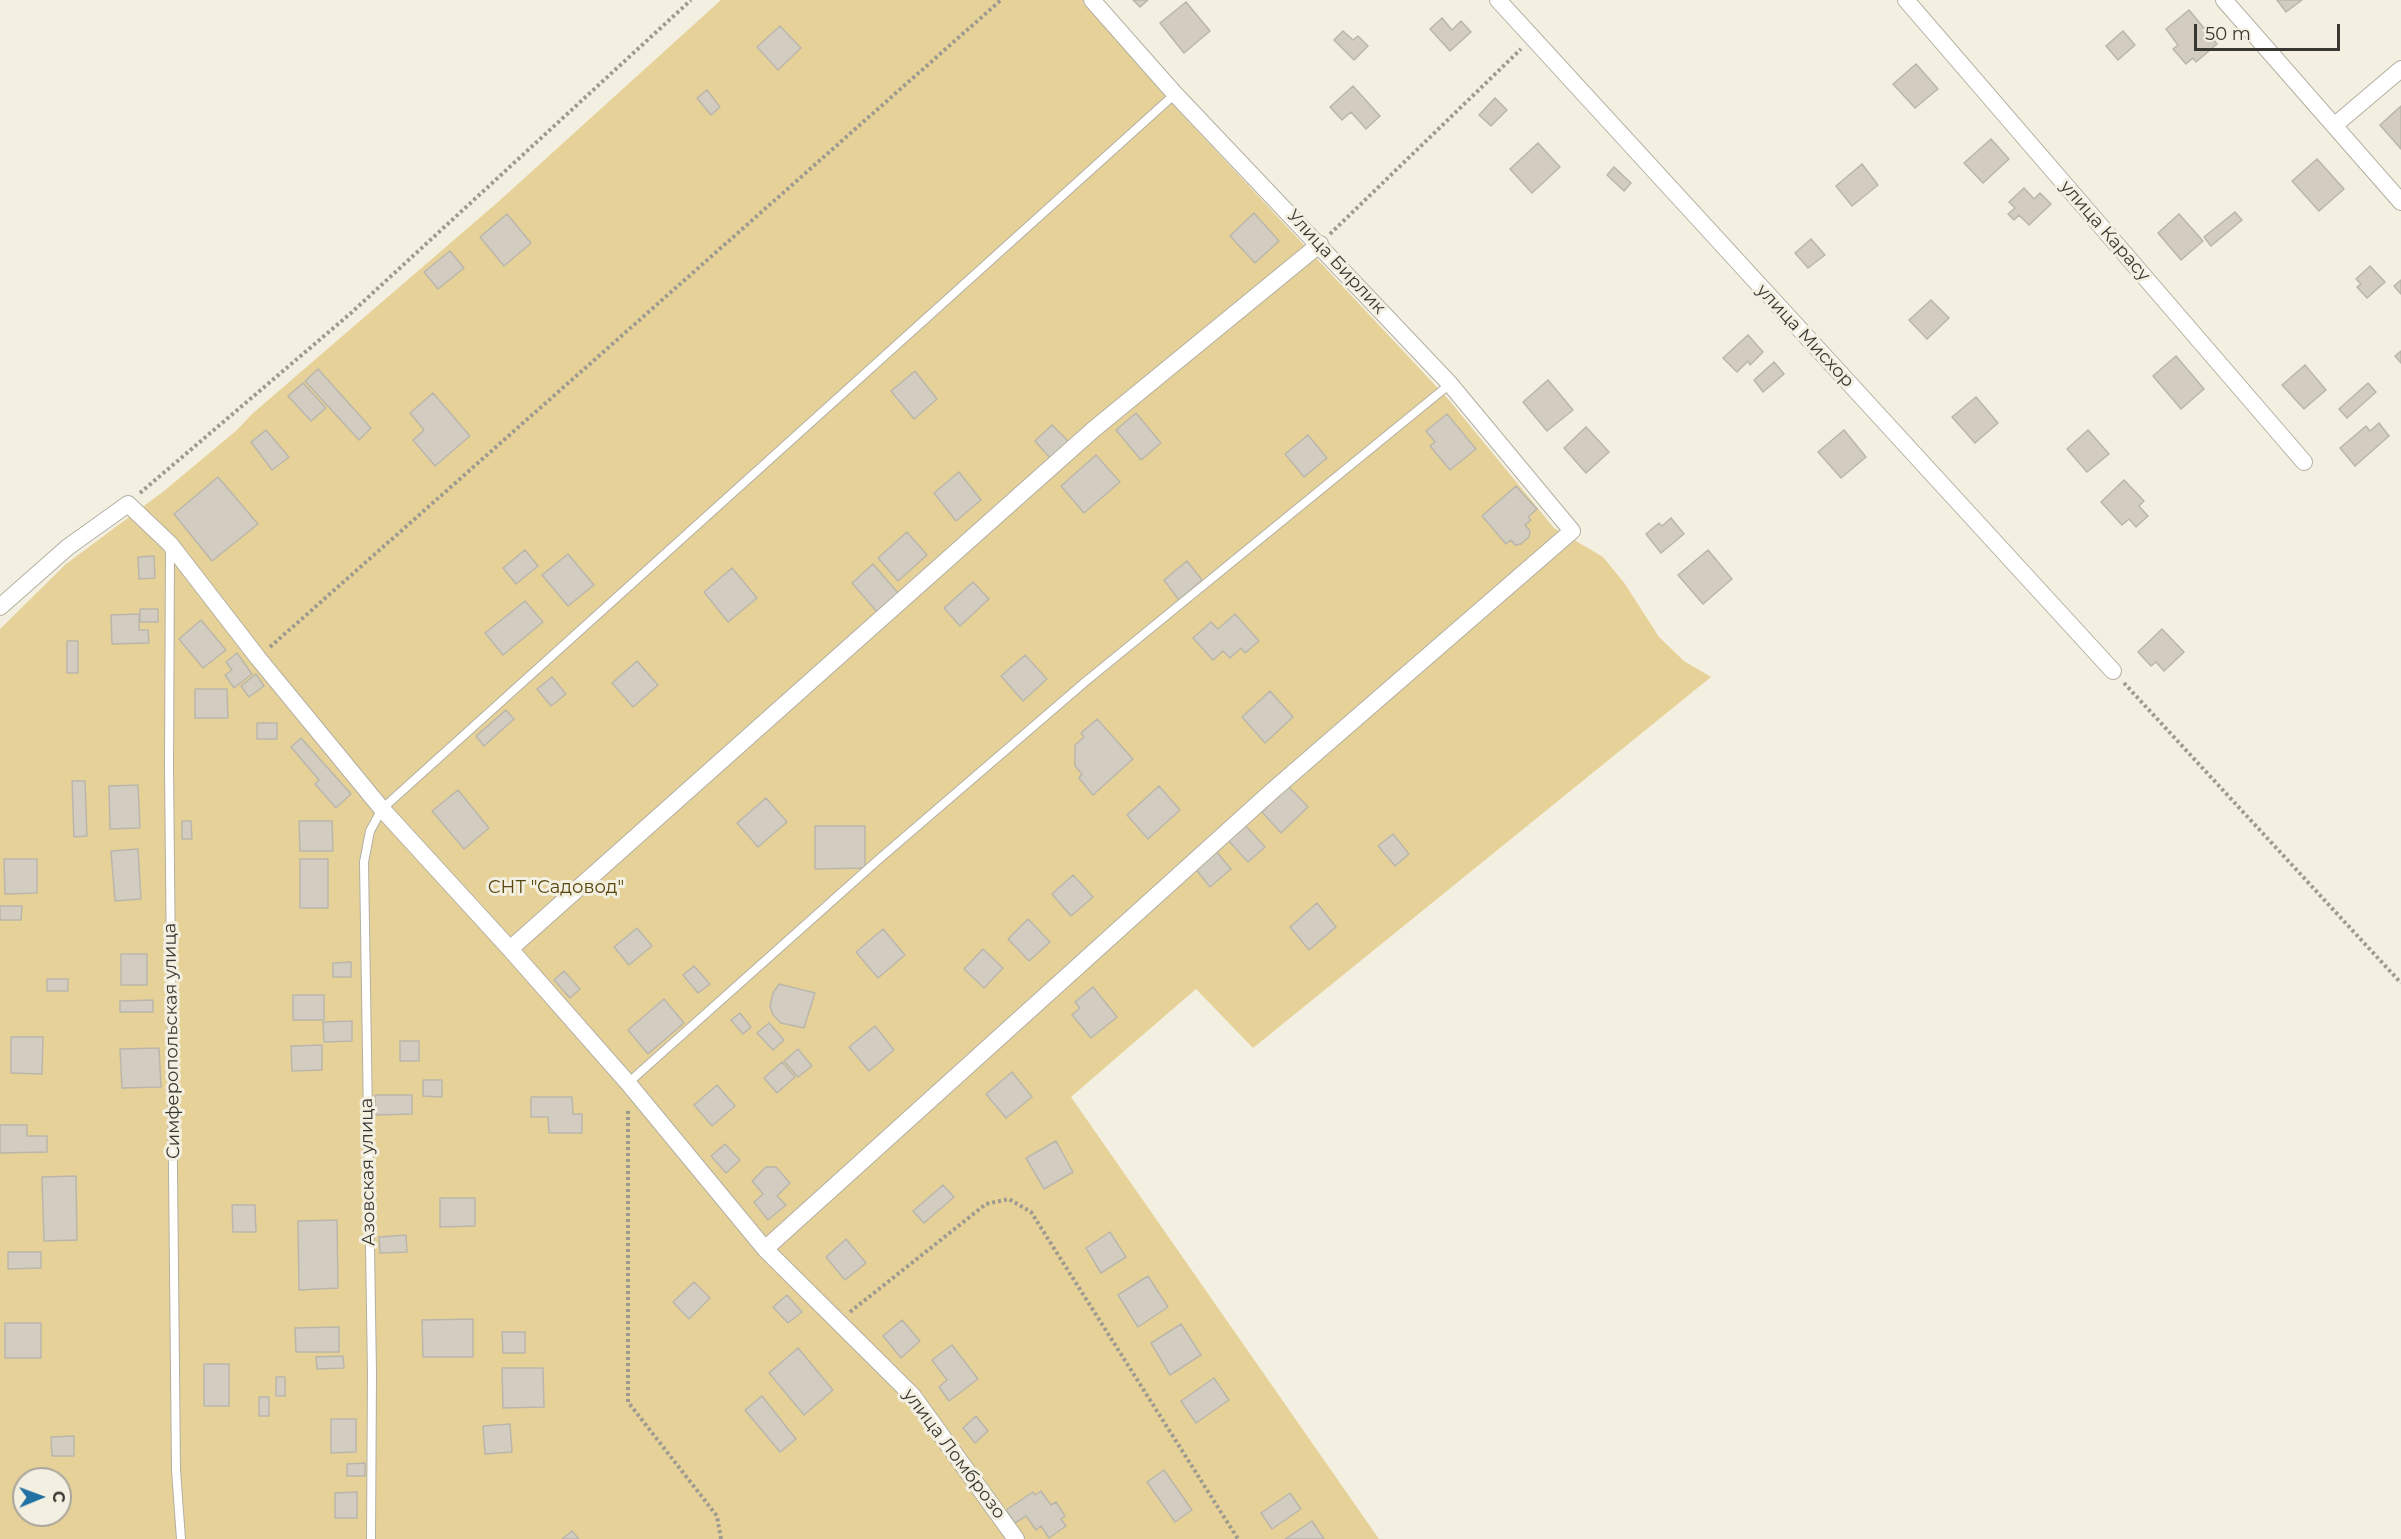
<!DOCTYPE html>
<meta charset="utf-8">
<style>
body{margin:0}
#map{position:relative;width:2401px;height:1539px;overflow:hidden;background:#f3efe1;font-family:Montserrat,sans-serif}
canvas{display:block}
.north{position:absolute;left:12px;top:1467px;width:60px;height:60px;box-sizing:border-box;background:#f3efe1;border:2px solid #a9a59b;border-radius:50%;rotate:89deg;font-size:16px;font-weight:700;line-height:24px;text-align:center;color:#393732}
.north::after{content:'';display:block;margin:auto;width:21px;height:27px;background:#2271a3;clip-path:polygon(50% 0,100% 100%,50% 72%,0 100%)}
.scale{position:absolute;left:2194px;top:24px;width:146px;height:27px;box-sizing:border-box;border:3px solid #393732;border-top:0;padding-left:8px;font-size:18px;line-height:21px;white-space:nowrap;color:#393732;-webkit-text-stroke:4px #f3efe1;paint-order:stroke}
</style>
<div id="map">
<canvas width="2401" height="1539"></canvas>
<div class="north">С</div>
<div class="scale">50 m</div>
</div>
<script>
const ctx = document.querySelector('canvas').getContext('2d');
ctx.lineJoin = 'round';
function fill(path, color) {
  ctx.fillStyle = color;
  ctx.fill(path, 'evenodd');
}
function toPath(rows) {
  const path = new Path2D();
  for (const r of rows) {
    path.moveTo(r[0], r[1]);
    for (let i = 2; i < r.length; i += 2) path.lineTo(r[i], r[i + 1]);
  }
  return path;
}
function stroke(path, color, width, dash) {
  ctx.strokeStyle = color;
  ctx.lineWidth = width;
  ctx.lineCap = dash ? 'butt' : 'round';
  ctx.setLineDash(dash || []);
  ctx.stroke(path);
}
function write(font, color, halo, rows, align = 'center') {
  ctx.font = font + ' Montserrat,sans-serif';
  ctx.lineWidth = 6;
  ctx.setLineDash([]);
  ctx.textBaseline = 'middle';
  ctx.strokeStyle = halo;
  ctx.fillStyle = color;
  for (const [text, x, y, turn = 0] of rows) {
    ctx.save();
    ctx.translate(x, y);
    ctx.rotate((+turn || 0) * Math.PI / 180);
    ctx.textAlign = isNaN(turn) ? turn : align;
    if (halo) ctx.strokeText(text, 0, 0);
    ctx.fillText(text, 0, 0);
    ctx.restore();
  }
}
const green = toPath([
 [721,0,1085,0,1175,107,1449,400,1554,528,1603,557,1625,584,1659,637,1684,661,1711,677,1253,1048,1196,989,1071,1097,1379,1539,0,1539,0,629,66,564,164,491,237,430,252,414,498,202],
 [24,1479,60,1479,60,1515,24,1515]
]);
const building = toPath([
 [1133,0,1148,0,1140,7,1133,0],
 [2277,0,2302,0,2286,12,2277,0],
 [1186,2,1210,31,1184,53,1160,23,1186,2],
 [2189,10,2217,44,2196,62,2193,58,2186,64,2173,49,2178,45,2166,29,2189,10],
 [1442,18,1452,30,1461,21,1471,32,1450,51,1430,29,1442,18],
 [780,26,801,48,778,70,757,47,780,26],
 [1343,31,1353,40,1358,36,1368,46,1354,60,1334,40,1343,31],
 [2123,31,2135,45,2118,60,2106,46,2123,31],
 [1916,64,1938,89,1915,108,1893,84,1916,64],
 [1353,86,1380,116,1366,129,1351,112,1342,120,1330,107,1353,86],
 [707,90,720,107,711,115,697,98,707,90],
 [1495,98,1507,110,1491,126,1479,115,1495,98],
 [2401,106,2401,149,2380,125,2401,106],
 [1991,139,2009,159,1983,183,1964,163,1991,139],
 [1538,143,1560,167,1532,193,1510,169,1538,143],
 [2317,159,2344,189,2319,211,2292,181,2317,159],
 [1862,164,1878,185,1852,206,1836,186,1862,164],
 [1614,167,1631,183,1624,191,1607,175,1614,167],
 [2024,188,2034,199,2040,193,2051,204,2029,225,2019,215,2014,220,2008,214,2015,208,2009,202,2024,188],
 [2235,212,2242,220,2211,246,2204,237,2235,212],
 [1254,213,1279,241,1255,263,1230,236,1254,213],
 [507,214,531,243,504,266,480,237,507,214],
 [2179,214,2203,241,2181,260,2158,233,2179,214],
 [1811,239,1825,255,1808,268,1795,253,1811,239],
 [450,251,464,268,438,289,424,272,450,251],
 [2370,266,2385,282,2367,298,2357,287,2361,284,2356,279,2370,266],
 [2401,280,2401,294,2394,286,2401,280],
 [1931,300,1949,318,1927,339,1909,320,1931,300],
 [1748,335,1763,352,1750,365,1748,361,1737,372,1723,358,1748,335],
 [2401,351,2401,363,2395,356,2401,351],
 [2176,356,2204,389,2181,409,2153,376,2176,356],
 [1774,362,1784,374,1763,392,1754,380,1774,362],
 [2305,365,2326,390,2304,409,2282,385,2305,365],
 [318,369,371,428,359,440,305,381,318,369],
 [915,371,937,399,914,419,891,391,915,371],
 [1548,380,1573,410,1547,431,1523,402,1548,380],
 [303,383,326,408,311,421,288,396,303,383],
 [2368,383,2376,392,2347,418,2339,409,2368,383],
 [433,393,470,436,435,466,413,440,424,430,410,413,433,393],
 [1976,397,1998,423,1975,443,1952,417,1976,397],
 [1136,413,1161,443,1141,460,1116,430,1136,413],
 [1447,414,1476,449,1450,470,1430,446,1435,442,1426,431,1447,414],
 [2379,423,2389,436,2355,466,2340,448,2366,426,2370,431,2379,423],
 [1052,425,1069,442,1051,459,1035,441,1052,425],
 [1586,427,1609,452,1586,473,1564,448,1586,427],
 [266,430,289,457,272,470,251,442,266,430],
 [1844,430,1866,457,1841,478,1818,452,1844,430],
 [2088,430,2109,454,2087,472,2067,449,2088,430],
 [1308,435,1327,458,1304,477,1285,454,1308,435],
 [1096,455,1120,482,1084,513,1061,486,1096,455],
 [959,472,981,500,956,521,934,493,959,472],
 [218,477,258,524,212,561,174,514,218,477],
 [2124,480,2144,501,2139,506,2148,516,2136,527,2129,519,2122,525,2101,502,2124,480],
 [1516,486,1537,509,1528,517,1531,520,1525,525,1530,531,1529,537,1521,544,1515,545,1511,540,1506,544,1482,516,1516,486],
 [1671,518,1684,534,1661,553,1646,534,1659,523,1662,526,1671,518],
 [907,532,927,555,898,581,878,558,907,532],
 [525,550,538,566,516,584,503,568,525,550],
 [1708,550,1732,579,1703,604,1678,575,1708,550],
 [568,554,594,585,568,606,542,575,568,554],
 [154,556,155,578,139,579,138,557,154,556],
 [1187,561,1202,580,1179,600,1164,580,1187,561],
 [873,564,898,593,877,612,852,583,873,564],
 [732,568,757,598,728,622,704,592,732,568],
 [973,582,989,599,960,626,944,608,973,582],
 [525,601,543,622,503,655,485,633,525,601],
 [140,609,158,609,158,622,140,622,140,609],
 [139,614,139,630,148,630,149,643,112,644,111,615,139,614],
 [1235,614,1259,641,1245,653,1241,648,1230,658,1223,651,1213,660,1193,638,1211,622,1218,629,1235,614],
 [201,620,226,650,203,668,179,639,201,620],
 [2162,629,2184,652,2164,671,2156,662,2151,666,2138,652,2162,629],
 [67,641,78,641,78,673,67,673,67,641],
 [237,653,252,674,234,688,225,675,232,670,226,662,237,653],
 [1025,655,1047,679,1023,701,1001,676,1025,655],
 [637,661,658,685,633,707,612,683,637,661],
 [256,674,264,686,249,697,241,686,256,674],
 [552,677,566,694,551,706,537,689,552,677],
 [195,689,227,689,228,718,195,718,195,689],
 [1270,691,1293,717,1265,743,1242,717,1270,691],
 [506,710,514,719,484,746,476,736,506,710],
 [1097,719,1133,759,1093,795,1079,778,1082,774,1075,766,1075,745,1084,737,1081,733,1097,719],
 [257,723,277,723,277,739,257,739,257,723],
 [301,738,351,794,336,808,315,784,319,780,291,747,301,738],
 [72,781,85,781,87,836,74,837,72,781],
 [138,785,140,828,110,829,109,786,138,785],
 [1159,786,1180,810,1148,839,1127,815,1159,786],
 [1288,786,1308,807,1281,833,1262,812,1288,786],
 [458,790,489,828,464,849,432,811,458,790],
 [766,798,787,822,758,847,737,823,766,798],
 [182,821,191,821,192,839,182,839,182,821],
 [299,821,332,821,333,851,300,851,299,821],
 [1245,825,1265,847,1248,862,1228,840,1245,825],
 [815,826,865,826,865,868,815,869,815,826],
 [1393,834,1409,854,1395,866,1378,846,1393,834],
 [138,849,141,899,115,901,111,851,138,849],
 [1215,850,1231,869,1210,887,1194,867,1215,850],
 [4,859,37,859,37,893,5,894,4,859],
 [300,859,328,859,328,908,300,908,300,859],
 [1073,875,1093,897,1071,916,1052,894,1073,875],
 [1317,903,1336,927,1309,950,1290,927,1317,903],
 [0,906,22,906,21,920,0,920,0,906],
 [1028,919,1050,942,1029,961,1008,939,1028,919],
 [637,928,652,946,629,965,614,947,637,928],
 [883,929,905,955,878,978,856,952,883,929],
 [983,949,1003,968,984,988,964,969,983,949],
 [121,954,147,954,147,985,121,985,121,954],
 [351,962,351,977,333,977,333,963,351,962],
 [694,966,710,984,698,993,683,975,694,966],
 [564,971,580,989,570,998,554,980,564,971],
 [47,979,68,979,68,991,47,991,47,979],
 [779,984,815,993,804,1028,781,1023,773,1015,770,1006,773,993,779,984],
 [1093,987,1117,1017,1091,1038,1072,1015,1080,1008,1075,1002,1093,987],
 [293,995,324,995,324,1020,293,1020,293,995],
 [664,999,684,1023,648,1054,628,1030,664,999],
 [153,1000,153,1012,120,1012,120,1001,153,1000],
 [740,1013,751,1027,743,1034,731,1020,740,1013],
 [352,1021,352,1041,324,1042,323,1022,352,1021],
 [769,1023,784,1040,773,1050,757,1033,769,1023],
 [875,1026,894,1050,869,1071,849,1047,875,1026],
 [11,1037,43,1037,42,1074,11,1073,11,1037],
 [400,1041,419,1041,419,1061,400,1061,400,1041],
 [322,1045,322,1070,292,1071,291,1046,322,1045],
 [159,1048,161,1087,122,1088,120,1049,159,1048],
 [798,1049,812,1066,798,1077,784,1061,798,1049],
 [782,1062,795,1077,777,1093,764,1078,782,1062],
 [1012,1072,1032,1097,1006,1118,986,1094,1012,1072],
 [423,1080,442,1080,442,1097,423,1096,423,1080],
 [717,1085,735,1106,712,1126,694,1105,717,1085],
 [375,1095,412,1095,412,1114,376,1115,375,1095],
 [531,1097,572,1097,573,1114,582,1114,582,1133,549,1133,548,1117,531,1117,531,1097],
 [0,1125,27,1125,27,1136,47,1136,47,1152,0,1153,0,1125],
 [1056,1141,1073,1172,1044,1189,1026,1158,1056,1141],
 [725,1144,740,1160,726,1173,711,1156,725,1144],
 [766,1167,776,1167,790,1183,777,1196,786,1205,768,1220,754,1202,763,1194,752,1181,766,1167],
 [76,1176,77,1240,44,1241,42,1177,76,1176],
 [943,1185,954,1197,924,1223,913,1211,943,1185],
 [440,1198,475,1198,475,1226,440,1227,440,1198],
 [232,1205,255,1205,256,1232,233,1232,232,1205],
 [337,1220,338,1288,299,1290,298,1221,337,1220],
 [1110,1232,1126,1257,1101,1273,1086,1248,1110,1232],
 [406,1235,407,1252,380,1253,379,1237,406,1235],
 [846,1239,866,1263,845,1280,826,1257,846,1239],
 [8,1252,41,1252,41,1268,8,1269,8,1252],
 [1148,1276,1168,1307,1138,1327,1118,1295,1148,1276],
 [694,1282,710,1298,689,1319,673,1302,694,1282],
 [787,1295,802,1312,788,1323,773,1307,787,1295],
 [473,1319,473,1357,423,1357,422,1320,473,1319],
 [902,1320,920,1341,901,1358,883,1336,902,1320],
 [5,1323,41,1323,41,1358,5,1358,5,1323],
 [1181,1324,1201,1355,1170,1375,1151,1343,1181,1324],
 [339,1327,339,1352,296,1352,295,1328,339,1327],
 [502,1332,525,1332,525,1353,503,1353,502,1332],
 [952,1345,978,1379,949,1401,939,1387,947,1380,932,1360,952,1345],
 [798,1348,833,1390,804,1415,769,1373,798,1348],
 [343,1356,344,1368,317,1369,316,1357,343,1356],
 [204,1364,229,1364,229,1406,204,1406,204,1364],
 [502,1368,543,1368,544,1407,503,1408,502,1368],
 [276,1377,285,1377,285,1396,276,1396,276,1377],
 [1214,1378,1229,1400,1196,1423,1181,1401,1214,1378],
 [762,1396,796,1439,780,1452,745,1410,762,1396],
 [259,1397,269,1397,269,1416,259,1416,259,1397],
 [976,1416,988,1431,975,1443,963,1428,976,1416],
 [331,1419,356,1419,356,1452,331,1453,331,1419],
 [510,1424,512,1452,485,1454,483,1426,510,1424],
 [74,1436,74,1456,52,1456,51,1437,74,1436],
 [365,1463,365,1476,347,1476,347,1464,365,1463],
 [1164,1470,1192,1510,1175,1522,1147,1482,1164,1470],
 [1041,1491,1051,1505,1056,1502,1065,1516,1061,1519,1066,1526,1049,1538,1041,1526,1036,1530,1026,1516,1015,1523,1006,1510,1033,1492,1035,1495,1041,1491],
 [357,1492,357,1518,335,1518,335,1493,357,1492],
 [1290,1493,1301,1509,1272,1529,1261,1513,1290,1493],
 [1312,1521,1324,1539,1285,1539,1312,1521],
 [572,1531,579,1539,562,1539,572,1531]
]);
const path = toPath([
 [1330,234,1521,49],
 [140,493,351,313,691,0],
 [270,647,1001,0],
 [2124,683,2401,983],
 [628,1111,628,1402,717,1516,721,1539],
 [850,1312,986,1204,1009,1199,1031,1212,1238,1539]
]);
const service = toPath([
 [170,547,169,767,176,1470,181,1539],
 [628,1083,878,860,1085,682,1450,384],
 [371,1539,372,1374,364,862,370,831,382,809,1175,94]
]);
const minor = toPath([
 [1498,0,2113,671],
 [1906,0,2304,462],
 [2224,0,2401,202],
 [2335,125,2401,69],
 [0,607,68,547,128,504,170,544,258,658,382,809,510,949,628,1083,765,1249,913,1396,1016,1539],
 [510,949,1094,429,1320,244],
 [765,1249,1271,792,1572,531,1450,384,1175,94,1092,0]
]);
const streetNames = [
 ["улица Карасу",2105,231,49],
 ["Улица Бирлик",1336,262,47],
 ["улица Мисхор",1805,336,47],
 ["Симферопольская улица",172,1041,-91],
 ["Азовская улица",368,1172,-91],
 ["улица Ломброзо",954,1454,53]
];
const parkNames = [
 ["СНТ \"Садовод\"",556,888]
];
fill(green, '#e6d299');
fill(building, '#d2cdc0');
stroke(building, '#bbb6aa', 1.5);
stroke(service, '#b3afa2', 10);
stroke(minor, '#b3afa2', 18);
stroke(path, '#9d9a90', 4, [3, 3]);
stroke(service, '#fff', 8);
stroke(minor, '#fff', 16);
write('18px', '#393732', '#f3efe1', streetNames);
write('18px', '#57460c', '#f3efe1', parkNames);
</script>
